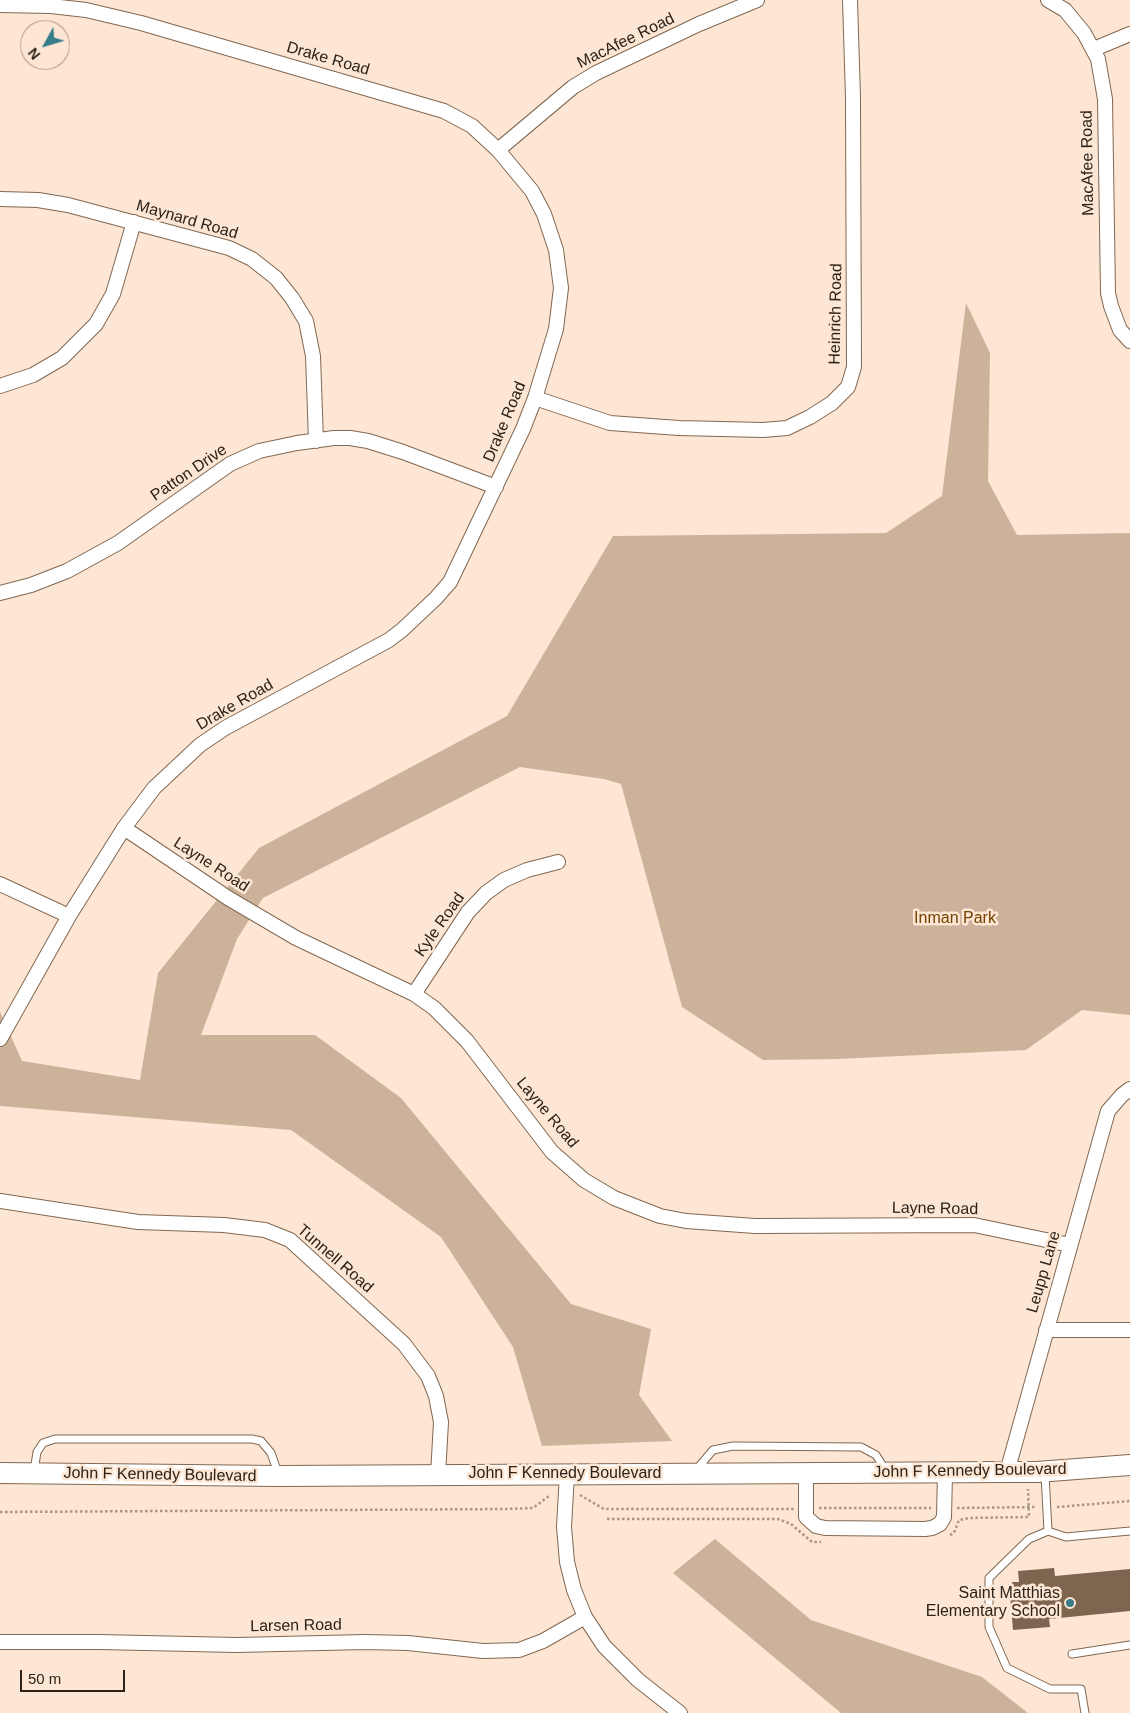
<!DOCTYPE html>
<style>
body{margin:0}
#map{position:relative;width:1130px;height:1713px;overflow:hidden;background:#fde6d3;font-family:Arial,sans-serif}
canvas{display:block}
.north{position:absolute;left:20px;top:20px;width:50px;height:50px;box-sizing:border-box;background:#fde6d3;border:1px solid #a99889;border-radius:50%;rotate:231deg;font-size:14px;font-weight:700;line-height:20px;text-align:center;color:#2c2219}
.north::after{content:'';display:block;margin:auto;width:18px;height:22px;background:#377c8a;clip-path:polygon(50% 0,100% 100%,50% 72%,0 100%)}
.scale{position:absolute;left:20px;top:1670px;width:105px;height:22px;box-sizing:border-box;border:2px solid #2c2219;border-top:0;padding-left:6px;font-size:15px;line-height:18px;white-space:nowrap;color:#2c2219;-webkit-text-stroke:4px #fde6d3;paint-order:stroke}
</style>
<div id="map">
<canvas width="1130" height="1713"></canvas>
<div class="north">N</div>
<div class="scale">50 m</div>
</div>
<script>
const ctx = document.querySelector('canvas').getContext('2d');
ctx.lineJoin = 'round';
function fill(path, color) {
  ctx.fillStyle = color;
  ctx.fill(path, 'evenodd');
}
function toPath(rows) {
  const path = new Path2D();
  for (const r of rows) {
    path.moveTo(r[0], r[1]);
    for (let i = 2; i < r.length; i += 2) path.lineTo(r[i], r[i + 1]);
  }
  return path;
}
function stroke(path, color, width, dash) {
  ctx.strokeStyle = color;
  ctx.lineWidth = width;
  ctx.lineCap = dash ? 'butt' : 'round';
  ctx.setLineDash(dash || []);
  ctx.stroke(path);
}
function write(font, color, halo, rows, align = 'center') {
  ctx.font = font + ' Arial,sans-serif';
  ctx.lineWidth = 5;
  ctx.setLineDash([]);
  ctx.textBaseline = 'middle';
  ctx.strokeStyle = halo;
  ctx.fillStyle = color;
  for (const [text, x, y, turn = 0] of rows) {
    ctx.save();
    ctx.translate(x, y);
    ctx.rotate((+turn || 0) * Math.PI / 180);
    ctx.textAlign = isNaN(turn) ? turn : align;
    if (halo) ctx.strokeText(text, 0, 0);
    ctx.fillText(text, 0, 0);
    ctx.restore();
  }
}
const green = toPath([
 [966,303,990,353,988,481,1017,535,1130,533,1130,1015,1082,1010,1026,1050,837,1059,763,1060,682,1007,621,784,604,779,520,767,263,898,237,939,201,1035,315,1035,401,1098,571,1304,651,1329,639,1395,672,1441,542,1446,513,1347,441,1237,291,1130,0,1106,0,1012,22,1061,140,1080,158,973,259,848,507,716,613,536,886,533,942,496],
 [715,1539,811,1620,982,1677,1028,1713,841,1713,673,1573]
]);
const building = toPath([
 [1054,1568,1055,1576,1130,1569,1130,1611,1049,1619,1050,1627,1013,1630,1010,1595,1013,1595,1012,1582,1019,1582,1018,1571]
]);
const path = toPath([
 [580,1495,604,1509,794,1509],
 [1057,1507,1130,1501],
 [819,1508,931,1508],
 [957,1508,1036,1507],
 [0,1512,505,1509,533,1508,549,1496],
 [607,1519,778,1519,791,1524,812,1542,821,1542],
 [950,1535,954,1533,959,1520,969,1518,1029,1517,1028,1489]
]);
const lane = toPath([
 [696,1470,713,1450,733,1446,861,1447,876,1455,886,1471],
 [34,1471,37,1452,43,1443,55,1439,252,1439,261,1441,271,1453,278,1473],
 [1045,1474,1048,1531],
 [1072,1654,1130,1645],
 [1085,1713,1081,1689,1050,1689,1007,1668,989,1627,989,1578,1029,1539,1048,1531,1066,1537,1130,1531]
]);
const street = toPath([
 [1048,0,1065,10,1084,33,1098,59,1105,99,1108,293,1111,306,1120,330,1130,341],
 [0,5,51,6,86,10,141,23,444,111,472,126,498,150,532,191,544,214,556,250,561,288,556,329,535,398,523,429,450,582,436,598,402,630,389,640,225,728,200,745,154,788,124,828,69,916,0,1039],
 [1094,49,1130,34],
 [498,150,573,87,596,73,699,24,757,0],
 [0,199,38,200,68,205,229,248,252,259,276,278,292,298,306,321,313,356,316,441],
 [0,386,33,375,62,358,96,324,113,294,134,222],
 [535,398,610,423,679,428,763,430,787,428,810,417,832,403,848,387,854,367,853,97,850,0],
 [0,593,31,585,67,571,118,543,230,464,259,451,297,443,334,438,350,438,368,441,403,452,496,487],
 [124,828,228,898,296,938,414,994,434,1008,467,1041,552,1152,584,1180,614,1198,660,1216,686,1221,755,1226,974,1225,1070,1245],
 [0,884,69,916],
 [414,994,468,912,486,893,504,880,527,870,558,862],
 [0,1201,138,1222,224,1225,265,1230,290,1240,404,1344,428,1376,436,1396,441,1422,438,1475],
 [1046,1330,1130,1330],
 [1007,1472,1108,1111,1122,1095,1130,1089],
 [806,1473,806,1517,816,1526,825,1528,925,1529,932,1528,940,1524,944,1517,945,1473],
 [567,1474,564,1527,567,1562,574,1590,585,1617,604,1646,638,1680,680,1713],
 [0,1642,99,1642,237,1645,365,1642,408,1643,483,1651,519,1650,543,1641,585,1617]
]);
const secondary = toPath([
 [0,1473,279,1476,1007,1472,1037,1472,1130,1465]
]);
const markers = [
 [1070,1603,5,"#377c8a"]
];
const streetNames = [
 ["MacAfee Road",626,41,-26],
 ["Drake Road",328,59,16],
 ["MacAfee Road",1088,163,-91],
 ["Maynard Road",187,220,16],
 ["Heinrich Road",836,314,-89],
 ["Drake Road",505,422,-67],
 ["Patton Drive",189,473,-34],
 ["Drake Road",235,705,-30],
 ["Layne Road",211,865,33],
 ["Kyle Road",440,925,-55],
 ["Layne Road",547,1113,50],
 ["Layne Road",935,1209,1],
 ["Tunnell Road",335,1259,41],
 ["Leupp Lane",1044,1272,-74],
 ["John F Kennedy Boulevard",970,1471,-1],
 ["John F Kennedy Boulevard",565,1474],
 ["John F Kennedy Boulevard",160,1475,1],
 ["Larsen Road",296,1626,-1]
];
const parkNames = [
 ["Inman Park",955,919]
];
const poiNames = [
 ["Saint Matthias",1060,1594],
 ["Elementary School",1060,1612]
];
fill(green, '#cdb29b');
fill(building, '#7e6550');
stroke(lane, '#816852', 9);
stroke(street, '#816852', 16);
stroke(secondary, '#816852', 22);
stroke(path, '#a89687', 2.5, [2.5, 2.5]);
stroke(lane, '#fff', 7);
stroke(street, '#fff', 14);
stroke(secondary, '#fff', 20);
for (const [x, y, r, color] of markers) {
  const dot = new Path2D();
  dot.arc(x, y, r, 0, 2 * Math.PI);
  ctx.fillStyle = color;
  ctx.fill(dot);
  stroke(dot, '#fde6d3', 2);
}
write('16px', '#2c2219', '#fde6d3', streetNames);
write('16px', '#734100', '#fde6d3', parkNames);
write('16px', '#2c2219', '#fde6d3', poiNames, 'right');
</script>
